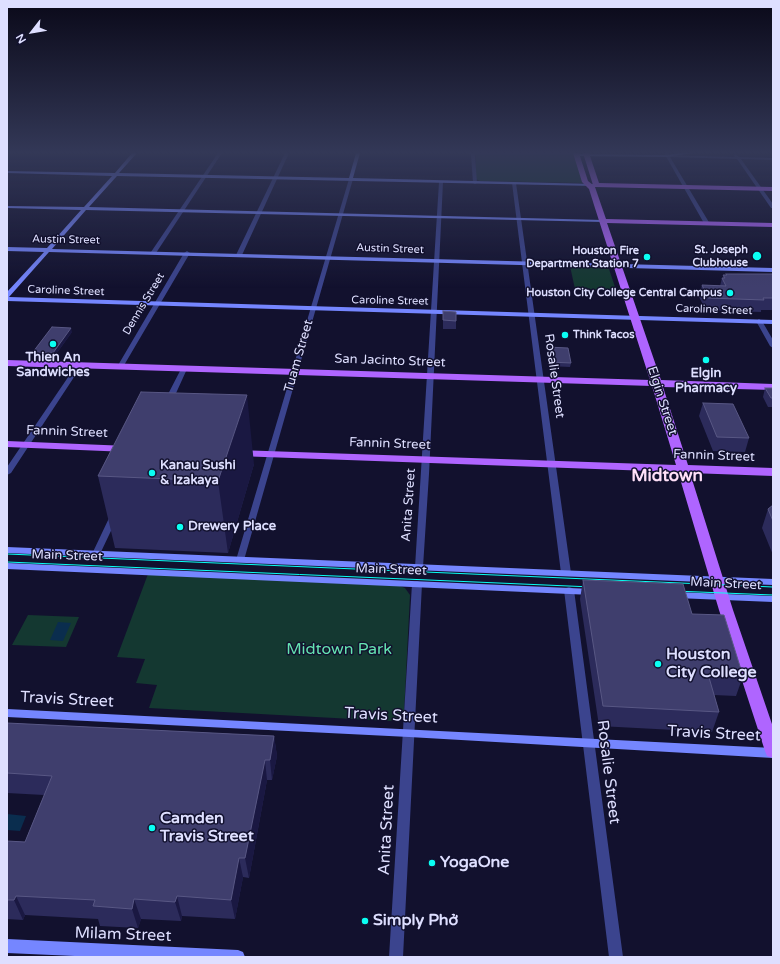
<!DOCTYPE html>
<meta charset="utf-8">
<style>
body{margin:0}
#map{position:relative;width:780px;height:964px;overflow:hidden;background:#12112e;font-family:"Varela Round",sans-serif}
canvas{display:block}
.frame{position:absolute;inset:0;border:8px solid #dedfff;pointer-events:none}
.north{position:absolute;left:12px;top:12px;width:40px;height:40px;-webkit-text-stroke:3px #12112e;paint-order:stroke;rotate:239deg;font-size:11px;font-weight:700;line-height:16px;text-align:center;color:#dedfff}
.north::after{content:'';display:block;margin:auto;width:14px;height:18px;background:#dedfff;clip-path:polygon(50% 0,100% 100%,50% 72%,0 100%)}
</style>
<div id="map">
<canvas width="780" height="964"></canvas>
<div class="frame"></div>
<div class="north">N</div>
</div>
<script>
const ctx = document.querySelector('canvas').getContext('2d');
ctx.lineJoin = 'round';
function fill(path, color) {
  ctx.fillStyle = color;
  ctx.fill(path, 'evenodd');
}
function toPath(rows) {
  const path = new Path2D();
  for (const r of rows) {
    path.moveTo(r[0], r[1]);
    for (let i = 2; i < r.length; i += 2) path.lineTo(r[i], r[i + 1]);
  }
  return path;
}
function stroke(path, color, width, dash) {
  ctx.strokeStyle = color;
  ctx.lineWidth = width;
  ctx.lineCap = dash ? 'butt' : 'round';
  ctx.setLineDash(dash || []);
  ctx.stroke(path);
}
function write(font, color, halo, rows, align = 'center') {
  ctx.font = font + ' "Varela Round",sans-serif';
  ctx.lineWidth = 3;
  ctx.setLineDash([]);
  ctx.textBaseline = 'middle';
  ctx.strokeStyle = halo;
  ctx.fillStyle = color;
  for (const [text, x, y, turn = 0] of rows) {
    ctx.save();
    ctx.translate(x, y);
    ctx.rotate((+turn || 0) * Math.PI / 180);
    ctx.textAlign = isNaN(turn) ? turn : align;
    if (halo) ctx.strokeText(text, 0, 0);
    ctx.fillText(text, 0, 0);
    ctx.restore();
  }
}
const green = toPath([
 [473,153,573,153,584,183,480,181,476,179,476,156],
 [570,266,609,269,616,290,575,289],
 [148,574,400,586,405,588,410,595,404,713,400,718,390,721,149,708,157,685,136,683,145,659,117,657],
 [28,615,79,617,66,647,12,645]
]);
const water = toPath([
 [58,622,71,623,63,641,50,640],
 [7,814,26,816,20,831,7,830]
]);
const street = toPath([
 [218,153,222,153,156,253,152,253,151,252,218,153],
 [285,153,289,153,242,255,237,256,236,255,285,153],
 [469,153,474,153,475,155,477,183,475,184,473,183,471,155,469,153],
 [664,153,668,153,669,155,735,157,734,155,736,154,739,157,773,158,773,160,741,159,773,204,773,208,771,208,737,159,670,157,710,224,705,225,664,153],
 [351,178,353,179,244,560,243,562,237,562,236,560,349,179,351,178],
 [441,181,443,182,429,474,423,567,422,569,419,570,416,569,415,567,439,182,441,181],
 [514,182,516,183,571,573,569,575,566,576,563,575,561,573,512,183,514,182],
 [187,251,190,253,123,367,122,368,118,368,117,367,184,253,187,251],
 [759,319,762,321,773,340,773,348,770,346,756,321,759,319],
 [79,363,82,365,11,473,7,475,7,467,77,364,79,363],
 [184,367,187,369,172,402,168,404,165,404,164,402,181,369,184,367],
 [114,513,118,516,100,554,99,556,96,557,93,556,92,554,110,516,114,513],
 [417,581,420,582,422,584,403,957,389,957,412,584,414,582,417,581],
 [569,587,572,588,574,590,623,957,609,957,564,590,566,588,569,587]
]);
const secondary = toPath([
 [132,153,137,153,119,173,349,178,356,153,360,153,353,178,595,184,597,185,595,186,117,176,89,207,603,220,605,221,603,222,86,210,52,249,773,268,773,272,49,252,9,297,773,320,773,324,7,301,7,292,44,252,7,251,7,247,47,248,81,210,7,208,7,206,84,207,112,176,7,173,7,171,115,173,132,153],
 [679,153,693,153,667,157,577,156,575,155,577,154,667,155,679,153],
 [7,547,773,579,773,585,7,553,7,547],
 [7,563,592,589,595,590,597,592,595,594,592,595,7,569,7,563],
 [676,592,773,596,773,602,676,598,673,597,671,595,673,593,676,592],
 [7,709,773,748,773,758,409,737,7,717,7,709],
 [7,939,238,950,243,952,245,957,97,957,7,953,7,939]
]);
const primary = toPath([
 [573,153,579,153,588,181,593,185,583,153,589,153,599,183,773,187,773,191,595,187,606,219,773,223,773,227,607,223,661,380,773,384,773,390,663,387,688,465,773,468,773,476,690,473,733,610,773,727,773,758,767,756,765,751,719,610,678,472,237,456,233,455,231,453,233,451,237,450,676,465,652,386,7,366,7,360,650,380,594,205,589,189,582,182,573,153],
 [7,441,128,446,132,447,134,449,132,451,128,452,7,447,7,441]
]);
const tram = toPath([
 [7,554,773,587],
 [7,562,592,587],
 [674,591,773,595]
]);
const wall = toPath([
 [726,274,773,274,773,310,761,310,761,312,706,310,699,297,702,285,720,286,722,278,723,278,723,275,726,275],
 [443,311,456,321,456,329,443,329],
 [72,332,54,357,34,356,33,352],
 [547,347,571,363,570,367,549,366,547,352],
 [765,388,773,388,773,407,768,407,763,397],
 [703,403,749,438,745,452,713,451,699,416],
 [254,464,228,553,115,548,98,476],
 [773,505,773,555,762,528,768,509],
 [583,580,692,614,743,676,736,696,714,695,719,712,712,732,599,726,580,599],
 [7,723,274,736,277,756,272,780,267,780,249,878,243,877,235,919,182,916,181,921,141,919,138,928,100,926,98,919,25,915,23,920,7,919,7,841,25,842,44,795,7,793]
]);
const shadedWall = toPath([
 [71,328,72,332,54,357,53,353],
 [247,395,254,464,228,553,218,481],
 [274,736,277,756,272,780,270,760],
 [265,760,267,780,249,878,245,858],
 [239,858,243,877,235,919,231,900],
 [16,896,25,915,23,920,14,900],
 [177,896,182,916,181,921,175,902],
 [134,899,141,919,138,928,132,909]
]);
const building = toPath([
 [726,274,773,274,773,298,763,298,764,300,708,298,702,285,726,286,722,278,725,278,723,275,727,275,726,274],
 [443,311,456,312,456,321,443,320,443,311],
 [52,327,71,328,53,353,33,352,52,327],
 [547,347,568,348,571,363,550,362,547,347],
 [765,388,773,388,773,398,771,398,765,388],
 [141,392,247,395,218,481,98,476,141,392],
 [703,403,733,404,749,438,717,437,703,403],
 [773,505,773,521,768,509,773,505],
 [583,580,683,584,692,614,724,615,743,676,708,674,719,712,603,706,583,580],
 [7,723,274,736,270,760,265,760,245,858,239,858,231,900,177,896,175,902,134,899,132,909,93,906,95,900,16,896,14,900,7,900,7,841,25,842,52,776,7,773,7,723]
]);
const markers = [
 [757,256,5,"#0afff3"],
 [647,257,4,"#0afff3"],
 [730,293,4,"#0afff3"],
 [565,335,4,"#0afff3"],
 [53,344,4,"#0afff3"],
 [706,360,4,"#0afff3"],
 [152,473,4,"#0afff3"],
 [180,527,4,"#0afff3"],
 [658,664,4,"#0afff3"],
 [152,828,4,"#0afff3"],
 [432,863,4,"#0afff3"],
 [365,921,4,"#0afff3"]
];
const farStreetnames = [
 ["Austin Street",66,240,1],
 ["Austin Street",390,249,2],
 ["Caroline Street",66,291,2],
 ["Caroline Street",390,301,1],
 ["Dennis Street",144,304,-59],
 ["Caroline Street",714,310,2]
];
const farPoinames = [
 ["St. Joseph",748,250],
 ["Clubhouse",748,263],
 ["Houston Fire",639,251],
 ["Department Station 7",639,264],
 ["Houston City College Central Campus",722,293],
 ["Think Tacos",573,335,"left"]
];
const streetNames = [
 ["Tuam Street",299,356,-74],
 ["San Jacinto Street",390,361,2],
 ["Rosalie Street",554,376,82],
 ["Elgin Street",662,401,72],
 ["Fannin Street",67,432,2],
 ["Fannin Street",390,444,2],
 ["Fannin Street",714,456,2],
 ["Anita Street",409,505,-86],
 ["Main Street",67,556,2],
 ["Main Street",391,570,2],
 ["Main Street",726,584,3]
];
const poiNames = [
 ["Thien An",53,358],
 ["Sandwiches",53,373],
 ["Elgin",706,374],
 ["Pharmacy",706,389],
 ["Kanau Sushi",160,466,"left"],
 ["& Izakaya",160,481,"left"],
 ["Drewery Place",188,527,"left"]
];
const nearParknames = [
 ["Midtown Park",339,650]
];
const nearPoinames = [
 ["Houston",666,655],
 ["City College",666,673],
 ["Camden",160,819],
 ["Travis Street",160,837],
 ["YogaOne",440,863],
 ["Simply Phở",373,921]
];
const nearStreetnames = [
 ["Travis Street",67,700,3],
 ["Travis Street",391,716,3],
 ["Travis Street",714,734,3],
 ["Rosalie Street",608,772,83],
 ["Anita Street",387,830,-87],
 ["Milam Street",123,935,2]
];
const districtNames = [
 ["Midtown",667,477]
];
fill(green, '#143831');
fill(water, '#0a2d4e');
fill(street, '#3b448e');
fill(secondary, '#7586ff');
fill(primary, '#af65ff');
stroke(tram, '#0afff3', 1);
fill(wall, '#2c2b5b');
fill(shadedWall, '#1a1842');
fill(building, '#3f3e6d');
stroke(building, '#585784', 1);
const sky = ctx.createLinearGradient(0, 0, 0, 288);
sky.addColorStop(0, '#0a0919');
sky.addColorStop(0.53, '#333857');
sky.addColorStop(1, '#33385700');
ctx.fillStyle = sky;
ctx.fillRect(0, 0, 780, 288);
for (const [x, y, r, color] of markers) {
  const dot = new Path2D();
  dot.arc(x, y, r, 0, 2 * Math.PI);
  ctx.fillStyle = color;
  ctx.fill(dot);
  stroke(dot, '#12112e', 1.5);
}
write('11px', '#dedfff', '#12112e', farStreetnames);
write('bold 11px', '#dedfff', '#12112e', farPoinames, 'right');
write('13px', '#dedfff', '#12112e', streetNames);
write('bold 13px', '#dedfff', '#12112e', poiNames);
write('16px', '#65e4b2', '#12112e', nearParknames);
write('bold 16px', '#dedfff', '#12112e', nearPoinames, 'left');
write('16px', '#dedfff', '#12112e', nearStreetnames);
write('bold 17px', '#ffe0f8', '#12112e', districtNames);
</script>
